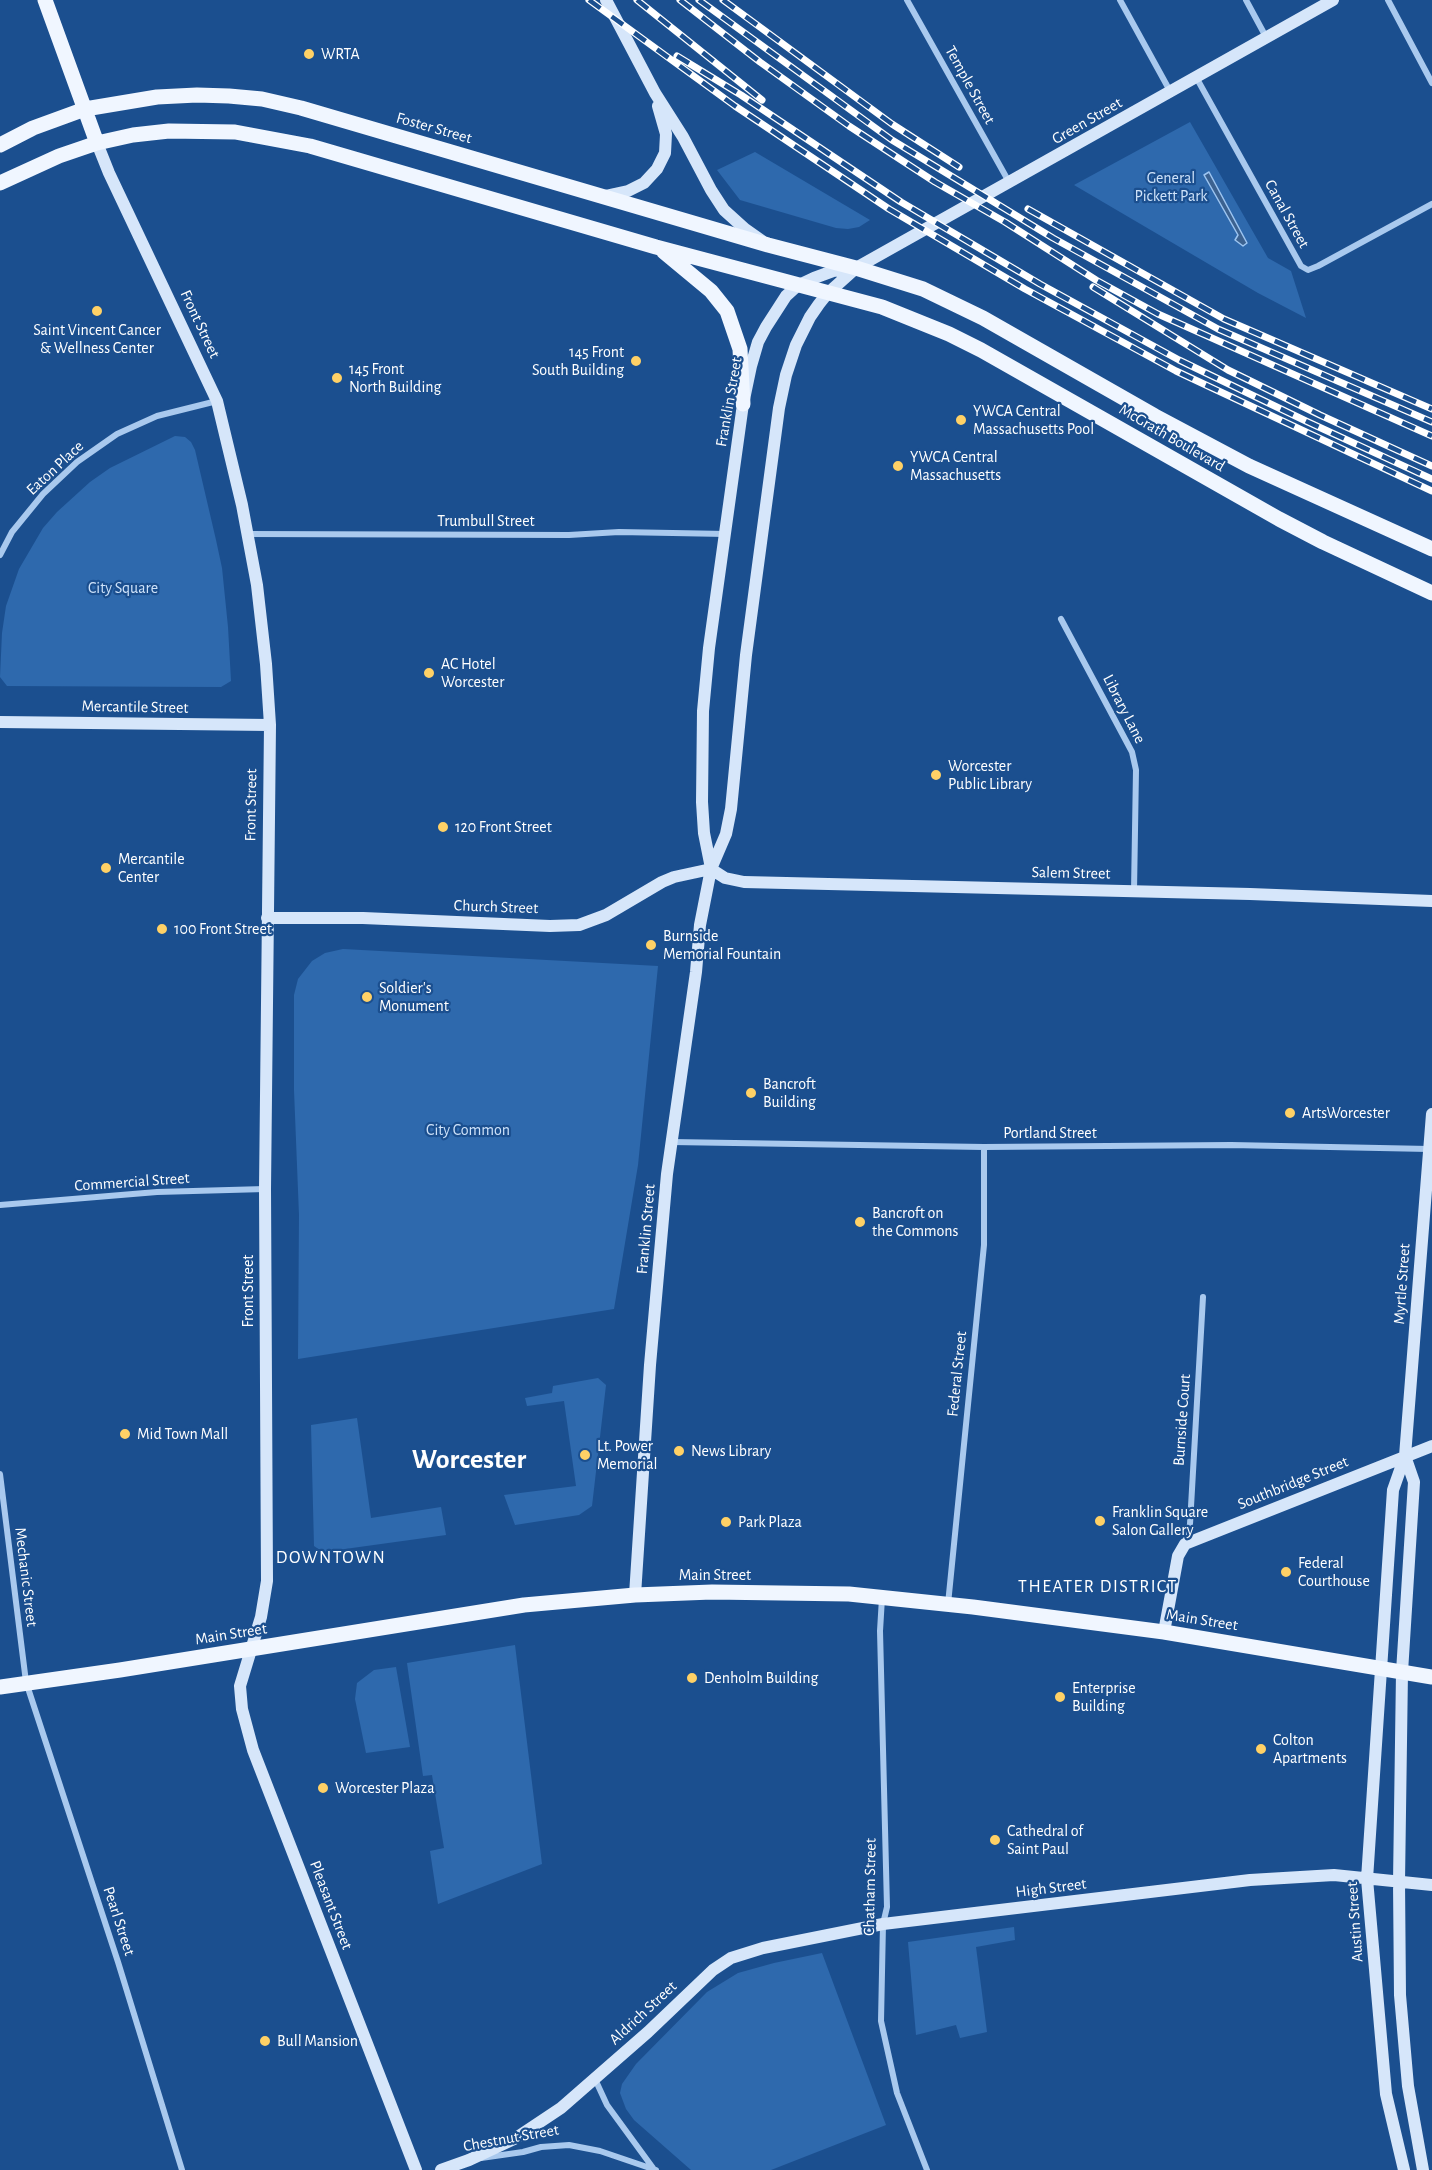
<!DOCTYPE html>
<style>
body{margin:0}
canvas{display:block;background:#1b4f8f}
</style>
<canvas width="1432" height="2170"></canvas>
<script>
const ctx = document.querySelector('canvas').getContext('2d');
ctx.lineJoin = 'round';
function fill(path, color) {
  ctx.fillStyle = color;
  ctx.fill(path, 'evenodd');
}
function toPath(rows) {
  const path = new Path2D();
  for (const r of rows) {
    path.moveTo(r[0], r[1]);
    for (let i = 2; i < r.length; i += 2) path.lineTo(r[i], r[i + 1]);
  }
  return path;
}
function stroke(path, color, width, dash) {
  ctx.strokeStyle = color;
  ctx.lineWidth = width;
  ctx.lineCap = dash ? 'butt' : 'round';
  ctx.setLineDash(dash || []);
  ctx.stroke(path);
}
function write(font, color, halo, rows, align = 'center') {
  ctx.font = font + ' "Alegreya Sans",sans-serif';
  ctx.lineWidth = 4.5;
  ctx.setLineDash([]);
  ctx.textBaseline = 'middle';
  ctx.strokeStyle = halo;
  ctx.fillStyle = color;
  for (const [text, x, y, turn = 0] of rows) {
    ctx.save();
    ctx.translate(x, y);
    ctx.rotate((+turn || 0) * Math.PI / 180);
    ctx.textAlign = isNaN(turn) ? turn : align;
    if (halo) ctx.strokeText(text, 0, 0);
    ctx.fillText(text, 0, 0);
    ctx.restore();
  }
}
const green = toPath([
 [1190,122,1268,258,1291,271,1306,318,1258,293,1074,185],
 [755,152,870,220,859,227,848,229,836,228,740,200,717,170],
 [175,436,185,437,191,442,195,450,216,540,222,568,228,627,231,681,221,687,7,686,0,677,2,633,6,606,19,569,43,528,57,512,90,482,110,468],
 [343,949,658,966,638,1165,614,1309,298,1359,299,1215,294,1090,294,995,298,979,312,961,325,953],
 [598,1378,606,1385,592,1506,579,1515,515,1525,504,1495,576,1486,564,1401,527,1406,525,1398,552,1393,553,1386],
 [357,1418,371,1518,441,1507,446,1535,323,1552,314,1546,311,1425],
 [515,1645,542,1864,438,1904,430,1851,444,1848,432,1775,423,1776,407,1663],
 [396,1667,410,1747,366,1753,355,1699,357,1683,374,1670],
 [1014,1927,1015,1940,976,1947,987,2032,960,2038,956,2025,916,2035,908,1942],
 [822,1953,886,2125,771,2170,691,2170,634,2120,626,2109,620,2093,622,2084,636,2064,707,1992,738,1973,774,1963]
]);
const water = toPath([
 [1209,172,1247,243,1243,246,1235,240,1238,235,1204,175,1209,172]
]);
const street = toPath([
 [907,0,1009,182],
 [1120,0,1170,91],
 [1246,0,1266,37],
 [1388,0,1432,83],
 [1196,77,1301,266,1308,270,1318,266,1432,204],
 [247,534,569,535,619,532,726,534],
 [0,555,12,532,43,494,77,462,117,434,157,416,217,401],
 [1061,619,1132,752,1136,770,1134,891],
 [672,1142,984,1147,1231,1145,1429,1149],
 [0,1205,157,1192,265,1189],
 [0,1474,26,1682,118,1962,182,2170],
 [1185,1543,1190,1524,1203,1297],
 [882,1598,880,1631,887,1907,883,1924,881,2021,897,2093,927,2170],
 [948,1604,984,1245,984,1147],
 [595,2079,607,2105,653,2168],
 [481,2158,523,2152,541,2147,569,2145,600,2151,656,2170]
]);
const secondary = toPath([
 [606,0,655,93,683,137,711,190,724,210,745,229,762,241],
 [97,143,109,173,217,401,242,505,257,585,266,664,270,725,265,1189,267,1581,261,1617,240,1686,242,1709,253,1750,416,2170],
 [605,196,628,191,644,183,657,169,665,153,666,134,658,106],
 [0,722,270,725],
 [711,868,704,833,702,802,703,711,709,648,743,404,751,366,758,342,766,327,786,296,797,286,814,278,833,271,851,269],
 [711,869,725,878,744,882,1250,894,1432,901],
 [267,918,363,918,550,926,579,925,606,915,662,882,674,877,711,869],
 [1405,1456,1414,1482,1402,1672,1399,1882,1400,1995,1408,2086,1423,2170],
 [635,1595,650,1365,667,1174,696,972,700,925,711,869,726,834,731,809,746,655,779,408,786,375,796,345,810,317,819,304,827,294,856,268,1333,0],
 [1164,1632,1178,1556,1185,1544,1432,1446],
 [441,2170,469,2160,516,2138,561,2108,648,2032,713,1970,731,1958,763,1948,883,1924,1250,1880,1334,1875,1432,1885],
 [1404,2170,1386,2094,1367,1879,1393,1490,1405,1456,1432,1114]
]);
const primary = toPath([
 [45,0,97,143],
 [0,145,33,128,85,109,157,97,197,95,229,96,262,99,301,108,768,245,856,268,923,289,983,318,1155,416,1249,466,1432,549],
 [0,183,59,156,97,143,133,135,169,131,235,132,310,146,656,247,882,307,949,334,981,350,1279,519,1323,542,1432,593],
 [664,252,711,291,727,311,740,349,743,404],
 [0,1687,120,1670,524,1605,635,1595,712,1592,849,1594,973,1607,1164,1632,1432,1677]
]);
const rail = toPath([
 [589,0,735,106,889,209,1025,289,1176,371,1432,491],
 [637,0,762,100],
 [680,0,760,62,849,126,935,182,1005,222,1096,280,1158,314,1432,436],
 [699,0,892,140,1053,238,1218,329,1432,422],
 [723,0,892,124,959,167],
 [677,56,741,95,901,202,1040,284,1179,360,1308,422,1432,479],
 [1028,209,1224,319,1432,409],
 [1093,287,1228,370,1320,415,1432,466]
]);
const markers = [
 [309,54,6,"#ffd166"],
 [97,311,6,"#ffd166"],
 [636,361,6,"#ffd166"],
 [337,378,6,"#ffd166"],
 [961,420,6,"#ffd166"],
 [898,466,6,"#ffd166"],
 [429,673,6,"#ffd166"],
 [936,775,6,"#ffd166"],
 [443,827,6,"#ffd166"],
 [106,868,6,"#ffd166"],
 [162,929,6,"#ffd166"],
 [651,945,6,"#ffd166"],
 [367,997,6,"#ffd166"],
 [751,1093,6,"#ffd166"],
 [1290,1113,6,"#ffd166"],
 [860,1222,6,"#ffd166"],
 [125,1434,6,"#ffd166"],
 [679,1451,6,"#ffd166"],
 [585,1455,6,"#ffd166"],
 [1100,1521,6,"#ffd166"],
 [726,1522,6,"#ffd166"],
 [1286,1572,6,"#ffd166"],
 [692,1678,6,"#ffd166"],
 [1060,1697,6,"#ffd166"],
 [1261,1749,6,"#ffd166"],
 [323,1788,6,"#ffd166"],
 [995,1840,6,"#ffd166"],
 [265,2041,6,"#ffd166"]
];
const poiNames = [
 ["WRTA",321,54],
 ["Saint Vincent Cancer",97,330,"center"],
 ["& Wellness Center",97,348,"center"],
 ["145 Front",624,352,"right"],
 ["South Building",624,370,"right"],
 ["145 Front",349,369],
 ["North Building",349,387],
 ["YWCA Central",973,411],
 ["Massachusetts Pool",973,429],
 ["YWCA Central",910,457],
 ["Massachusetts",910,475],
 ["AC Hotel",441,664],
 ["Worcester",441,682],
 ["Worcester",948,766],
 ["Public Library",948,784],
 ["120 Front Street",455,827],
 ["Mercantile",118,859],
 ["Center",118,877],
 ["100 Front Street",174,929],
 ["Burnside",663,936],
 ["Memorial Fountain",663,954],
 ["Soldier's",379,988],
 ["Monument",379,1006],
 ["Bancroft",763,1084],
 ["Building",763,1102],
 ["ArtsWorcester",1302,1113],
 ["Bancroft on",872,1213],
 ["the Commons",872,1231],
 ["Mid Town Mall",137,1434],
 ["Lt. Power",597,1446],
 ["Memorial",597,1464],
 ["News Library",691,1451],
 ["Franklin Square",1112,1512],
 ["Salon Gallery",1112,1530],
 ["Park Plaza",738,1522],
 ["Federal",1298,1563],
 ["Courthouse",1298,1581],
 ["Denholm Building",704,1678],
 ["Enterprise",1072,1688],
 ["Building",1072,1706],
 ["Colton",1273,1740],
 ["Apartments",1273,1758],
 ["Worcester Plaza",335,1788],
 ["Cathedral of",1007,1831],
 ["Saint Paul",1007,1849],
 ["Bull Mansion",277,2041]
];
const streetNames = [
 ["Temple Street",970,85,61],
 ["Green Street",1087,121,-30],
 ["Foster Street",434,128,16],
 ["Canal Street",1287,214,61],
 ["Front Street",200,324,65],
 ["Franklin Street",729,402,-80],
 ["McGrath Boulevard",1172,438,30],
 ["Eaton Place",55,468,-43],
 ["Trumbull Street",486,521],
 ["Mercantile Street",135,707,1],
 ["Library Lane",1124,709,63],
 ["Front Street",251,805,-89],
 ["Salem Street",1071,873,1],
 ["Church Street",496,907,2],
 ["Portland Street",1050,1133],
 ["Commercial Street",132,1182,-4],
 ["Franklin Street",646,1229,-85],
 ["Myrtle Street",1402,1284,-86],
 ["Front Street",248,1291,-90],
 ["Federal Street",957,1374,-84],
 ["Burnside Court",1182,1420,-86],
 ["Southbridge Street",1293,1483,-22],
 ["Main Street",715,1575],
 ["Mechanic Street",26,1577,83],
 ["Main Street",1202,1620,9],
 ["Main Street",231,1634,-9],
 ["Chatham Street",870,1887,-89],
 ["High Street",1051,1888,-7],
 ["Pleasant Street",331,1905,69],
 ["Pearl Street",119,1921,72],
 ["Austin Street",1355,1922,-94],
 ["Aldrich Street",643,2013,-43],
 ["Chestnut Street",511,2138,-10]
];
const parkNames = [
 ["General",1171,178],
 ["Pickett Park",1171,196],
 ["City Square",123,588],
 ["City Common",468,1130]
];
const neighbourhoodNames = [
 ["DOWNTOWN",331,1558],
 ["THEATER DISTRICT",1098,1587]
];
const townNames = [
 ["Worcester",469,1460]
];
fill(green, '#2e69ad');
fill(water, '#3c6290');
stroke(water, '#9cc4f0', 1.5);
stroke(street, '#a9c9ee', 6);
stroke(secondary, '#d6e6fa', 12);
stroke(primary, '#f0f6ff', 15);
stroke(rail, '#fff', 7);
stroke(rail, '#1b4f8f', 4.5, [14]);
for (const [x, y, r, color] of markers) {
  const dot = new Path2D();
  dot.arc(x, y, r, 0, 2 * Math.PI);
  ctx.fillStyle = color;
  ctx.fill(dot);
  stroke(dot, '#1b4f8f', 2);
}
write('16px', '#fff', '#1b4f8f', poiNames, 'left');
write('16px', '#fff', '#1b4f8f', streetNames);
write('16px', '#cfe3fa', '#1b4f8f', parkNames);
ctx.letterSpacing = '1.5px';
write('18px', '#fff', '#1b4f8f', neighbourhoodNames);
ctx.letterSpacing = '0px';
write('bold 28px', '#fff', '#1b4f8f', townNames);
</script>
